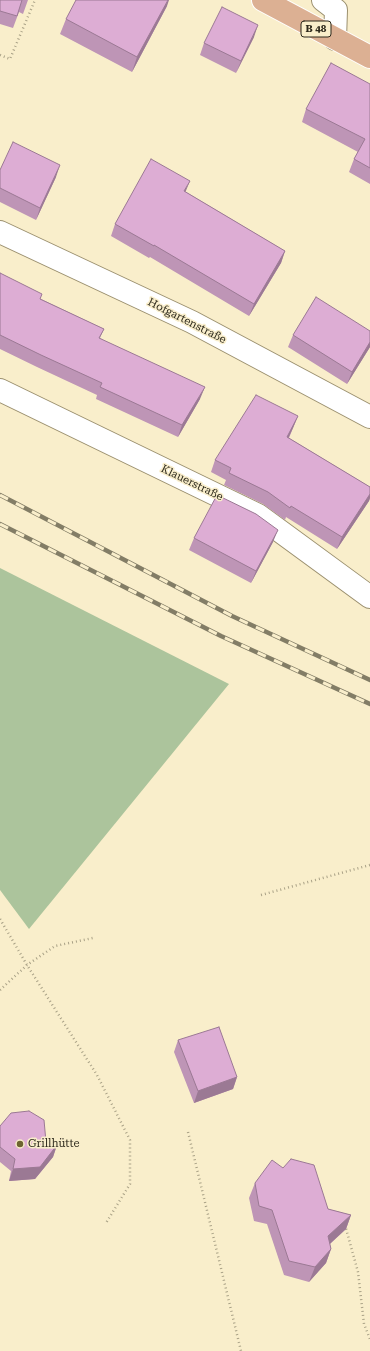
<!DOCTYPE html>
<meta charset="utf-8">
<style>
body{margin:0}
canvas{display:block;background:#f9eecb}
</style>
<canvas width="370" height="1351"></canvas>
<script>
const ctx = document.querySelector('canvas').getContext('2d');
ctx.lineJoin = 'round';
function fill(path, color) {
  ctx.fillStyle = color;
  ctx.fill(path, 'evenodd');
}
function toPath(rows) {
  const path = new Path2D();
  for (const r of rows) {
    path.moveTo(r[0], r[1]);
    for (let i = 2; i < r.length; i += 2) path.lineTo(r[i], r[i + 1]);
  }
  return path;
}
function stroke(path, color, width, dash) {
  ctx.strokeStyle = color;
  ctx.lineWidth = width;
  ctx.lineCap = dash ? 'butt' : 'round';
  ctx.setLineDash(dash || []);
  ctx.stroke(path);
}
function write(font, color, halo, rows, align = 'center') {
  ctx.font = font + ' "Roboto Serif",serif';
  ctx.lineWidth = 3;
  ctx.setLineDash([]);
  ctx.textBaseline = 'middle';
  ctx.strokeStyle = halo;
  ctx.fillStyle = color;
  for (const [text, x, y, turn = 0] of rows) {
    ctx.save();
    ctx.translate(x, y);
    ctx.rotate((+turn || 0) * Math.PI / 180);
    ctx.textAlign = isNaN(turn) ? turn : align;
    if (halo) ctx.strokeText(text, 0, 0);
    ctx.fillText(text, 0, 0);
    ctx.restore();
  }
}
const green = toPath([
 [0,568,229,684,29,929,0,890]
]);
const path = toPath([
 [0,55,10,59,35,0],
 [261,895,370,865],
 [0,919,27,965,97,1075,130,1140,130,1184,106,1223],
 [0,990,27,965,55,946,93,938],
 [188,1132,241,1351],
 [345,1225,358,1272,364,1324,370,1339]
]);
const minor = toPath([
 [323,0,336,10,335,39],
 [0,232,192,322,370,417],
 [0,390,258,515,370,597]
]);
const primary = toPath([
 [263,0,370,57]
]);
const rail = toPath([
 [0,495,232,616,370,680],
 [0,524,221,636,370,704]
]);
const wall = toPath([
 [0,0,28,0,23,14,19,12,13,28,0,24],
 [167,6,132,72,60,34,66,19],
 [254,37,236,73,200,55,204,43],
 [370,84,370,184,349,172,354,159,358,152,302,122,306,109],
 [0,170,56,177,36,220,0,202],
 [186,192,285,251,281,263,249,316,150,257,149,258,111,236,115,224],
 [0,273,41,299,104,329,100,338,200,399,178,437,96,399,97,395,37,367,0,349],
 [370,331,370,347,347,384,288,347,293,335],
 [298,416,293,428,289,438,370,487,370,498,369,501,337,549,286,517,285,520,263,504,224,485,226,480,211,472,215,460],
 [194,538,273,542,251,583,189,550],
 [178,1040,237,1077,233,1089,194,1103,174,1052],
 [0,1126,46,1142,57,1145,53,1157,35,1179,9,1181,11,1171,0,1162],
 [283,1168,328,1209,351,1215,346,1229,330,1244,331,1249,326,1263,309,1282,284,1275,267,1224,254,1221,249,1198,255,1183]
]);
const shadedWall = toPath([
 [168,0,169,0,167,6,132,72,137,57],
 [258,25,254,37,236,73,241,61],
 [60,165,56,177,36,220,40,208],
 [190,181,185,193,184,191],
 [285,251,281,263,249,316,254,304],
 [370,342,370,347,347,384,352,372],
 [205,387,200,399,178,437,182,425],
 [298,416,293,428,283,449,287,437],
 [370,494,370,498,369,501,337,549,342,537],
 [278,530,273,542,251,583,256,571],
 [237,1077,233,1089,194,1103,198,1091],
 [57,1145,53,1157,35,1179,9,1181,13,1169],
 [351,1215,346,1229,322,1251,328,1236],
 [331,1249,326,1263,309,1282,315,1267]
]);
const building = toPath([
 [0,0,22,0,17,16,0,11,0,0],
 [76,0,168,0,137,57,66,19,76,0],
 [222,7,258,25,241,61,204,43,222,7],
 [331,63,370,84,370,168,354,159,365,139,306,109,331,63],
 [13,142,60,165,40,208,0,188,0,170,13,142],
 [151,159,190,181,184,191,285,251,254,304,154,245,154,246,115,224,151,159],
 [0,273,42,294,40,299,104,329,99,338,205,387,182,425,100,387,102,383,41,355,0,335,0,273],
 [316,297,370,331,370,342,352,372,293,335,316,297],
 [256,395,298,416,287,437,370,487,370,494,342,537,291,506,290,508,268,492,229,473,231,468,215,460,256,395],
 [217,495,256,514,278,530,256,571,194,538,217,495],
 [219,1027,237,1077,198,1091,178,1040,219,1027],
 [29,1111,44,1120,46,1142,57,1145,40,1167,13,1169,15,1159,0,1147,0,1126,11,1113,29,1111],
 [291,1159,314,1165,328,1209,351,1215,328,1236,331,1249,315,1267,289,1261,272,1210,259,1206,255,1183,272,1160,283,1168,291,1159]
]);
const markers = [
 [20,1144,4,"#6d6431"]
];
const shields = [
 [316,29,30]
];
const shieldNames = [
 ["B 48",316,29]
];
const streetNames = [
 ["Hofgartenstraße",187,321,27],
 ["Klauerstraße",192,483,26]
];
const poiNames = [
 ["Grillhütte",28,1144]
];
fill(green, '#acc49c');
stroke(minor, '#9b906f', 24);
stroke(primary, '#fff', 24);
stroke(path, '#aaa287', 2.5, [1, 3]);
stroke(minor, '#fff', 22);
stroke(primary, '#dcb093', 22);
stroke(rail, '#837d66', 4.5);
stroke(rail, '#f9eecb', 3, [9]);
fill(wall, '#be95b6');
fill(shadedWall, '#9b7994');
fill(building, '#ddadd4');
stroke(building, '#9b7994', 1);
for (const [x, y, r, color] of markers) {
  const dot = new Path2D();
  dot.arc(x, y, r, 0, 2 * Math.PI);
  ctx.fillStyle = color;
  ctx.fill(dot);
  stroke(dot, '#f9eecb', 1.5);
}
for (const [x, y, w] of shields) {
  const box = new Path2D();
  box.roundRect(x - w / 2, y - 8, w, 16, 3);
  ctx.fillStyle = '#f9eecb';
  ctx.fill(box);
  stroke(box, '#2d291c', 1);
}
write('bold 10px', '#2d291c', null, shieldNames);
write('11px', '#2d291c', '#f9eecb', streetNames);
write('11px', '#2d291c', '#f9eecb', poiNames, 'left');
</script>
